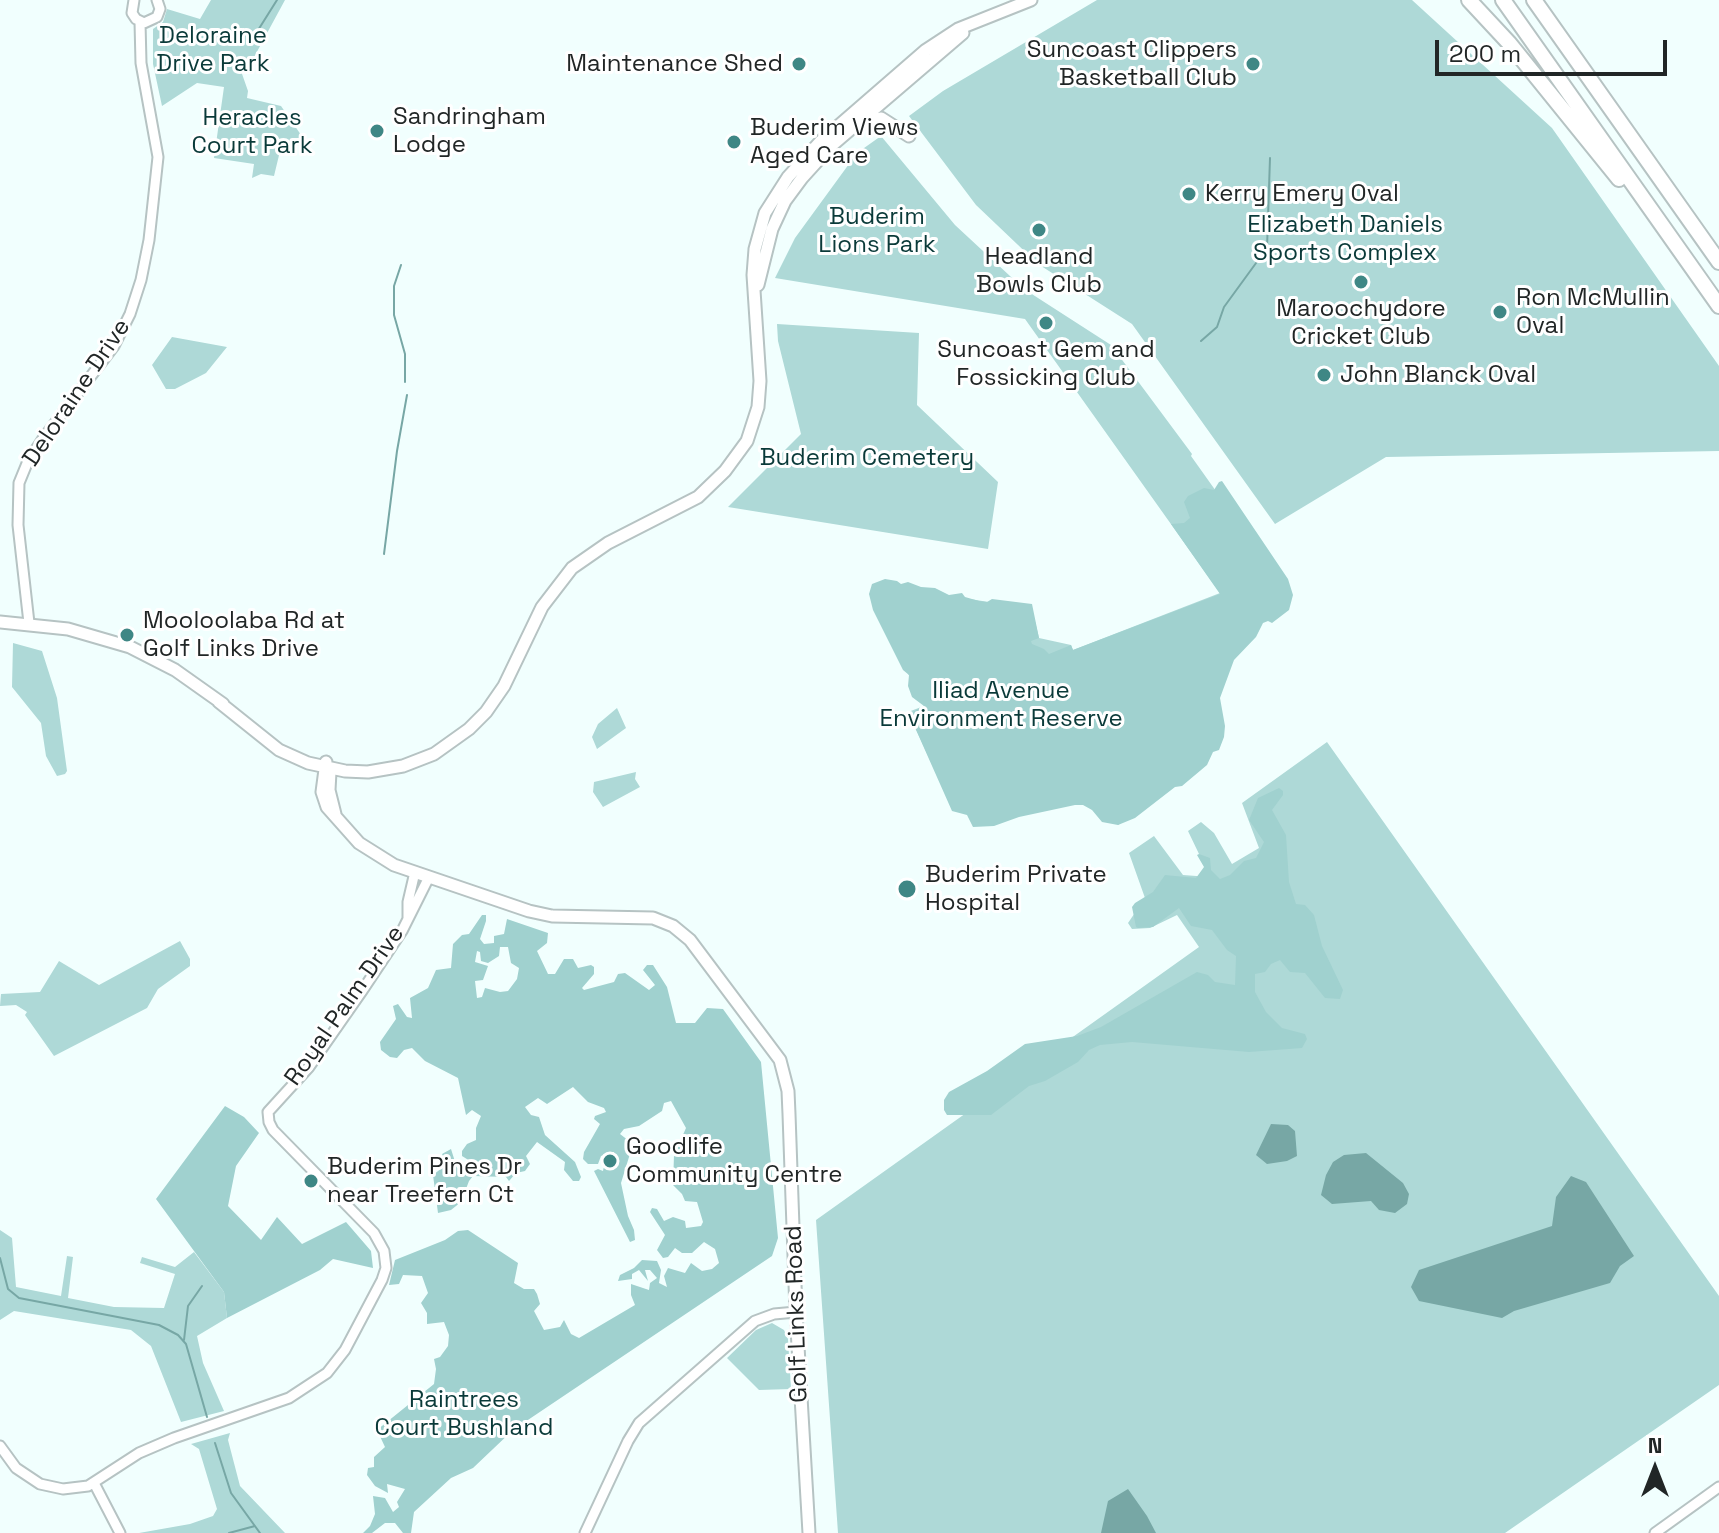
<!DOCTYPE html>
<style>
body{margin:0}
#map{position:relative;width:1719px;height:1533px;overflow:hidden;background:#f1fffe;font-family:"Space Grotesk",sans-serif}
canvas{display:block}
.north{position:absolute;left:1615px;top:1429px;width:80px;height:80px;-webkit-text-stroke:6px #fff;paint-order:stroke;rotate:0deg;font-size:22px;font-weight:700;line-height:32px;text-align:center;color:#212626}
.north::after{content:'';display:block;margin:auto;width:28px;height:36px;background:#212626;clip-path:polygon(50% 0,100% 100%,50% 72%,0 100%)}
.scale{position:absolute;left:1435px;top:40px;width:232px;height:36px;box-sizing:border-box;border:4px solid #212626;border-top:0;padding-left:10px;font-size:24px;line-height:28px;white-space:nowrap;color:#212626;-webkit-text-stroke:6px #fff;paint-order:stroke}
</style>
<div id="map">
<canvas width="1719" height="1533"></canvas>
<div class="north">N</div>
<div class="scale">200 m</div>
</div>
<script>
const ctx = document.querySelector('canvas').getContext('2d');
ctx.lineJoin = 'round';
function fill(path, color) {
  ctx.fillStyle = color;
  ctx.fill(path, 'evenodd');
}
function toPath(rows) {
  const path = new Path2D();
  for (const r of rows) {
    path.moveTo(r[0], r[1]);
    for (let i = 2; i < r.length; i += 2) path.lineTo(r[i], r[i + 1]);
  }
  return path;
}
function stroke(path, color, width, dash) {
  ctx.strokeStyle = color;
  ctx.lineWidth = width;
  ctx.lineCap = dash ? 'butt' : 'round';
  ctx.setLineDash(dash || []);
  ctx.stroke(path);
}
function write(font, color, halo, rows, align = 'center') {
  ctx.font = font + ' "Space Grotesk",sans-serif';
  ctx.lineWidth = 6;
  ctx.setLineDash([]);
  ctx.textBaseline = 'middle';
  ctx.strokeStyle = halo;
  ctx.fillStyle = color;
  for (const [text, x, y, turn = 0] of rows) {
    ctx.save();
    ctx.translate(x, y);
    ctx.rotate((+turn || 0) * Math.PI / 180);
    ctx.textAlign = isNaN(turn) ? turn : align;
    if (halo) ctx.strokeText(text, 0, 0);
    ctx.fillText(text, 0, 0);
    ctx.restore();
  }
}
const green = toPath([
 [211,0,285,0,253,59,241,71,248,91,247,98,281,106,308,145,281,147,274,176,261,174,252,178,254,164,214,158,224,87,197,83,162,106,153,64,153,29,163,22,167,9,200,19],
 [1097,0,1412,0,1552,128,1719,366,1719,451,1386,457,1275,524,1132,324,1038,264,976,205,909,116,943,91],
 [881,136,955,225,1024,289,1111,345,1192,454,1191,456,1287,591,1227,656,1197,770,1118,825,1094,760,947,797,908,712,924,706,874,604,889,586,1032,609,1039,638,1071,645,1073,650,1220,593,1025,319,775,278,795,238,857,153],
 [777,324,919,333,917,405,998,482,988,549,728,507,801,434,778,341],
 [172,337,227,347,206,373,175,389,166,389,152,365],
 [13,643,42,651,57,698,67,771,65,774,57,776,46,756,41,723,12,687],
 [617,708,626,728,597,749,592,737,598,724],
 [1327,742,1719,1296,1719,1385,1505,1533,838,1533,816,1220,1199,947,1177,915,1150,928,1132,929,1128,923,1145,898,1129,853,1154,836,1183,875,1210,877,1188,831,1201,822,1214,833,1232,864,1259,848,1242,803],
 [636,772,635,779,640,787,603,807,593,792,594,782],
 [180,941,190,959,190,966,158,989,147,1008,54,1056,25,1015,27,1012,16,1005,0,1006,1,994,40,992,59,961,99,985],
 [0,1230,12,1238,16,1287,61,1296,67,1256,73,1257,68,1298,114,1307,164,1308,175,1274,140,1263,142,1257,175,1267,194,1252,224,1292,227,1318,197,1336,203,1363,224,1411,181,1422,151,1346,131,1330,14,1311,0,1320],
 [772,1323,784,1330,788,1339,791,1389,759,1390,727,1358,756,1330],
 [230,1433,228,1440,240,1486,285,1533,139,1533,190,1524,213,1516,217,1509,199,1449,191,1444]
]);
const forest = toPath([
 [1222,481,1288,579,1293,595,1289,610,1272,623,1268,621,1263,623,1256,637,1234,660,1220,698,1225,726,1224,737,1219,750,1213,752,1207,765,1182,786,1175,787,1135,818,1118,825,1102,822,1092,810,1083,805,1075,805,1019,817,994,826,973,827,967,815,952,811,909,714,924,706,912,697,908,686,909,675,903,670,873,610,869,594,872,584,885,579,897,581,901,584,908,582,921,587,935,588,949,595,962,593,965,597,979,601,987,602,992,599,1032,604,1039,638,1031,641,1032,644,1044,649,1049,654,1071,645,1073,650,1220,594,1171,524,1184,523,1190,518,1184,502,1188,496,1204,488,1214,490,1219,482],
 [1279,788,1283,791,1283,795,1272,810,1286,835,1289,882,1296,904,1305,905,1314,915,1322,946,1343,990,1340,999,1325,998,1305,973,1290,972,1280,960,1271,964,1265,972,1255,974,1255,992,1266,1012,1282,1028,1305,1034,1307,1039,1302,1048,1249,1052,1132,1042,1100,1045,1089,1050,1078,1062,1045,1081,1029,1086,991,1115,947,1115,944,1110,944,1100,949,1092,987,1071,1025,1044,1077,1036,1101,1027,1197,972,1208,975,1215,982,1235,985,1236,956,1227,950,1212,930,1191,926,1179,908,1153,927,1138,928,1136,927,1132,907,1135,903,1153,892,1165,875,1196,878,1204,867,1197,855,1199,854,1210,858,1211,870,1220,879,1230,875,1244,861,1256,858,1264,842,1249,820,1258,798],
 [482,915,486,915,486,921,480,939,484,944,494,943,494,936,504,934,507,919,548,933,547,943,537,951,548,974,555,974,564,959,573,959,578,968,591,965,594,967,594,974,582,988,584,990,614,982,618,974,625,973,649,990,655,985,643,970,647,965,653,965,667,987,676,1023,695,1023,707,1008,723,1009,761,1062,778,1238,772,1256,513,1430,473,1468,451,1478,414,1512,411,1533,403,1533,395,1523,385,1523,372,1533,363,1533,370,1526,375,1514,373,1496,385,1498,393,1512,399,1507,397,1502,405,1489,387,1484,388,1493,375,1486,367,1475,368,1468,374,1467,374,1457,385,1447,377,1430,434,1384,436,1369,434,1359,440,1357,448,1346,449,1335,444,1322,427,1324,427,1313,421,1303,428,1293,422,1276,403,1275,399,1284,389,1285,395,1260,445,1240,458,1231,468,1230,518,1263,514,1283,524,1289,534,1289,537,1294,540,1304,534,1311,544,1330,560,1327,564,1320,571,1334,579,1338,635,1305,631,1295,631,1284,649,1290,650,1283,657,1278,650,1270,645,1270,648,1281,639,1270,632,1274,632,1279,618,1281,620,1275,634,1268,642,1260,657,1261,661,1270,659,1283,667,1287,664,1276,668,1268,685,1273,691,1263,702,1271,712,1269,719,1263,715,1249,704,1242,692,1253,682,1253,675,1248,668,1257,663,1258,657,1250,665,1235,650,1212,652,1208,657,1209,664,1221,673,1217,685,1221,686,1228,701,1226,703,1222,697,1202,685,1201,682,1194,673,1185,674,1155,686,1128,671,1101,664,1103,662,1111,639,1126,624,1129,620,1134,633,1144,621,1183,628,1216,634,1230,635,1240,630,1242,594,1171,598,1169,603,1171,604,1166,614,1166,614,1152,601,1156,598,1164,588,1164,583,1159,584,1152,600,1124,594,1119,595,1116,606,1112,604,1108,588,1102,573,1087,547,1104,538,1098,525,1107,531,1115,539,1117,545,1135,575,1162,581,1177,579,1181,573,1181,564,1170,565,1162,537,1142,526,1156,530,1164,525,1171,516,1173,509,1181,506,1177,473,1176,469,1181,461,1202,451,1210,438,1213,433,1175,447,1164,442,1154,451,1149,457,1168,469,1166,470,1161,462,1156,462,1151,467,1144,476,1140,476,1128,481,1116,472,1110,466,1115,458,1078,425,1061,412,1048,404,1050,397,1058,390,1057,381,1050,380,1042,396,1019,393,1006,398,1004,407,1017,412,1018,410,998,428,988,436,970,451,968,453,944,462,935,469,934],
 [500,947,508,947,511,963,519,968,517,979,508,991,500,992,485,988,482,997,477,998,475,981,483,980,488,966,475,962,477,951,480,952,481,961,488,963,499,956],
 [225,1106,244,1117,259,1133,236,1166,228,1206,261,1240,277,1217,302,1244,346,1222,371,1251,373,1268,333,1259,320,1270,227,1318,224,1292,156,1199]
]);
const water = toPath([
 [1271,1124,1288,1125,1295,1131,1297,1156,1287,1161,1267,1164,1256,1155],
 [1366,1153,1403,1183,1409,1194,1407,1204,1395,1213,1379,1210,1371,1201,1332,1204,1321,1195,1326,1175,1333,1162,1344,1155],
 [1571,1176,1586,1182,1634,1256,1620,1266,1610,1283,1514,1311,1502,1318,1419,1301,1411,1287,1419,1270,1552,1226,1556,1197],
 [1128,1489,1147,1516,1156,1533,1101,1533,1108,1501]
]);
const stream = toPath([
 [255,35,277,0],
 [401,265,394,286,394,315,405,354,405,382],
 [1201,341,1217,327,1224,307,1267,248,1270,158],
 [384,554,397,451,407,395],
 [0,1258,8,1289,19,1298,159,1325,178,1335,186,1344,207,1417],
 [184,1340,188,1306,202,1286],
 [215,1443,231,1493,260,1533],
 [229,1533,255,1526]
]);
const tertiary = toPath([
 [134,0,132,13,136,19,144,23,157,17,160,9,157,0],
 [29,623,18,525,19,483,28,461,42,440,114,346,130,314,141,280,149,240,158,157,141,63,140,22],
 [408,918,408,902,415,872],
 [0,1446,16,1468,40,1484,63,1489,88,1486,139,1453,174,1438,289,1398,327,1373,345,1350,382,1280,386,1268,384,1251,374,1233,273,1130,269,1122,268,1112,309,1067,362,991,402,931,429,877],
 [94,1483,120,1533],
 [585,1533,628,1441,639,1423,755,1321,774,1314,796,1312],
 [1655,1533,1719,1487]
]);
const secondary = toPath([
 [860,124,881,118,909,136],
 [758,285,772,229,785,201,802,178,831,146,963,33],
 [0,622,68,629,130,647,175,670,223,704],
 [219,702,279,750,308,763,345,771,368,772,403,766,434,754,469,729,486,712,504,686,542,607,572,568,608,543,698,497,725,471,747,441,758,407,760,381,753,275,755,249,765,213,788,177,820,142,926,50,958,29,1031,0],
 [326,762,322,792,327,807,359,843,394,865,529,911,552,916,653,918,673,926,690,940,780,1060,788,1091,789,1114,796,1312,809,1533],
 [330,772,329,790,335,814]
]);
const motorway = toPath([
 [1469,0,1509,43,1619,179],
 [1503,0,1719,306],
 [1534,0,1719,262]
]);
const markers = [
 [799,64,8,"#3f8785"],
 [1253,64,8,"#3f8785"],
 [377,131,8,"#3f8785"],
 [734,142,8,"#3f8785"],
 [1189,194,8,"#3f8785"],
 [1039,230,8,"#3f8785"],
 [1361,282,8,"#3f8785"],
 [1500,312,8,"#3f8785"],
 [1046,323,8,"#3f8785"],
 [1324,375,8,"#3f8785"],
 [127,635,8,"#3f8785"],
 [907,889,10,"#3f8785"],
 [610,1161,8,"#3f8785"],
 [311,1181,8,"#3f8785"]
];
const parkNames = [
 ["Deloraine",213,36],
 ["Drive Park",213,64],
 ["Heracles",252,118],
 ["Court Park",252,146],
 ["Buderim",877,217],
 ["Lions Park",877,245],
 ["Elizabeth Daniels",1345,225],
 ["Sports Complex",1345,253],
 ["Buderim Cemetery",867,458],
 ["Iliad Avenue",1001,691],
 ["Environment Reserve",1001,719],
 ["Raintrees",464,1400],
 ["Court Bushland",464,1428]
];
const poiNames = [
 ["Suncoast Clippers",1237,50,"right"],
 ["Basketball Club",1237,78,"right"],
 ["Maintenance Shed",783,64,"right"],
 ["Sandringham",393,117],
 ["Lodge",393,145],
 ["Buderim Views",750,128],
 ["Aged Care",750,156],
 ["Kerry Emery Oval",1205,194],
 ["Headland",1039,257,"center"],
 ["Bowls Club",1039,285,"center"],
 ["Ron McMullin",1516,298],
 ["Oval",1516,326],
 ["Maroochydore",1361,309,"center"],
 ["Cricket Club",1361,337,"center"],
 ["Suncoast Gem and",1046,350,"center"],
 ["Fossicking Club",1046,378,"center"],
 ["John Blanck Oval",1340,375],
 ["Mooloolaba Rd at",143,621],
 ["Golf Links Drive",143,649],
 ["Buderim Private",925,875],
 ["Hospital",925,903],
 ["Goodlife",626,1147],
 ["Community Centre",626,1175],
 ["Buderim Pines Dr",327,1167],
 ["near Treefern Ct",327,1195]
];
const streetNames = [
 ["Deloraine Drive",77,393,-56],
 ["Royal Palm Drive",345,1006,-55],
 ["Golf Links Road",797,1314,-92]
];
fill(green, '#aed9d7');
fill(forest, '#a0d1cf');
fill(water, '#77a7a5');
stroke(stream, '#77a7a5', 2);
stroke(tertiary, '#b6c3c3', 13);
stroke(secondary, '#b6c3c3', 15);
stroke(motorway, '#b6c3c3', 18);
stroke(tertiary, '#fff', 9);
stroke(secondary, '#fff', 11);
stroke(motorway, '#fff', 14);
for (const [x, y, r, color] of markers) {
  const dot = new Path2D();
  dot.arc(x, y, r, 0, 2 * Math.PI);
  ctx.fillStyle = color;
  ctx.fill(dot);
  stroke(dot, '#fff', 3);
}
write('24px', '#0a3a39', '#fff', parkNames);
write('24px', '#212626', '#fff', poiNames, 'left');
write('24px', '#212626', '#fff', streetNames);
</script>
